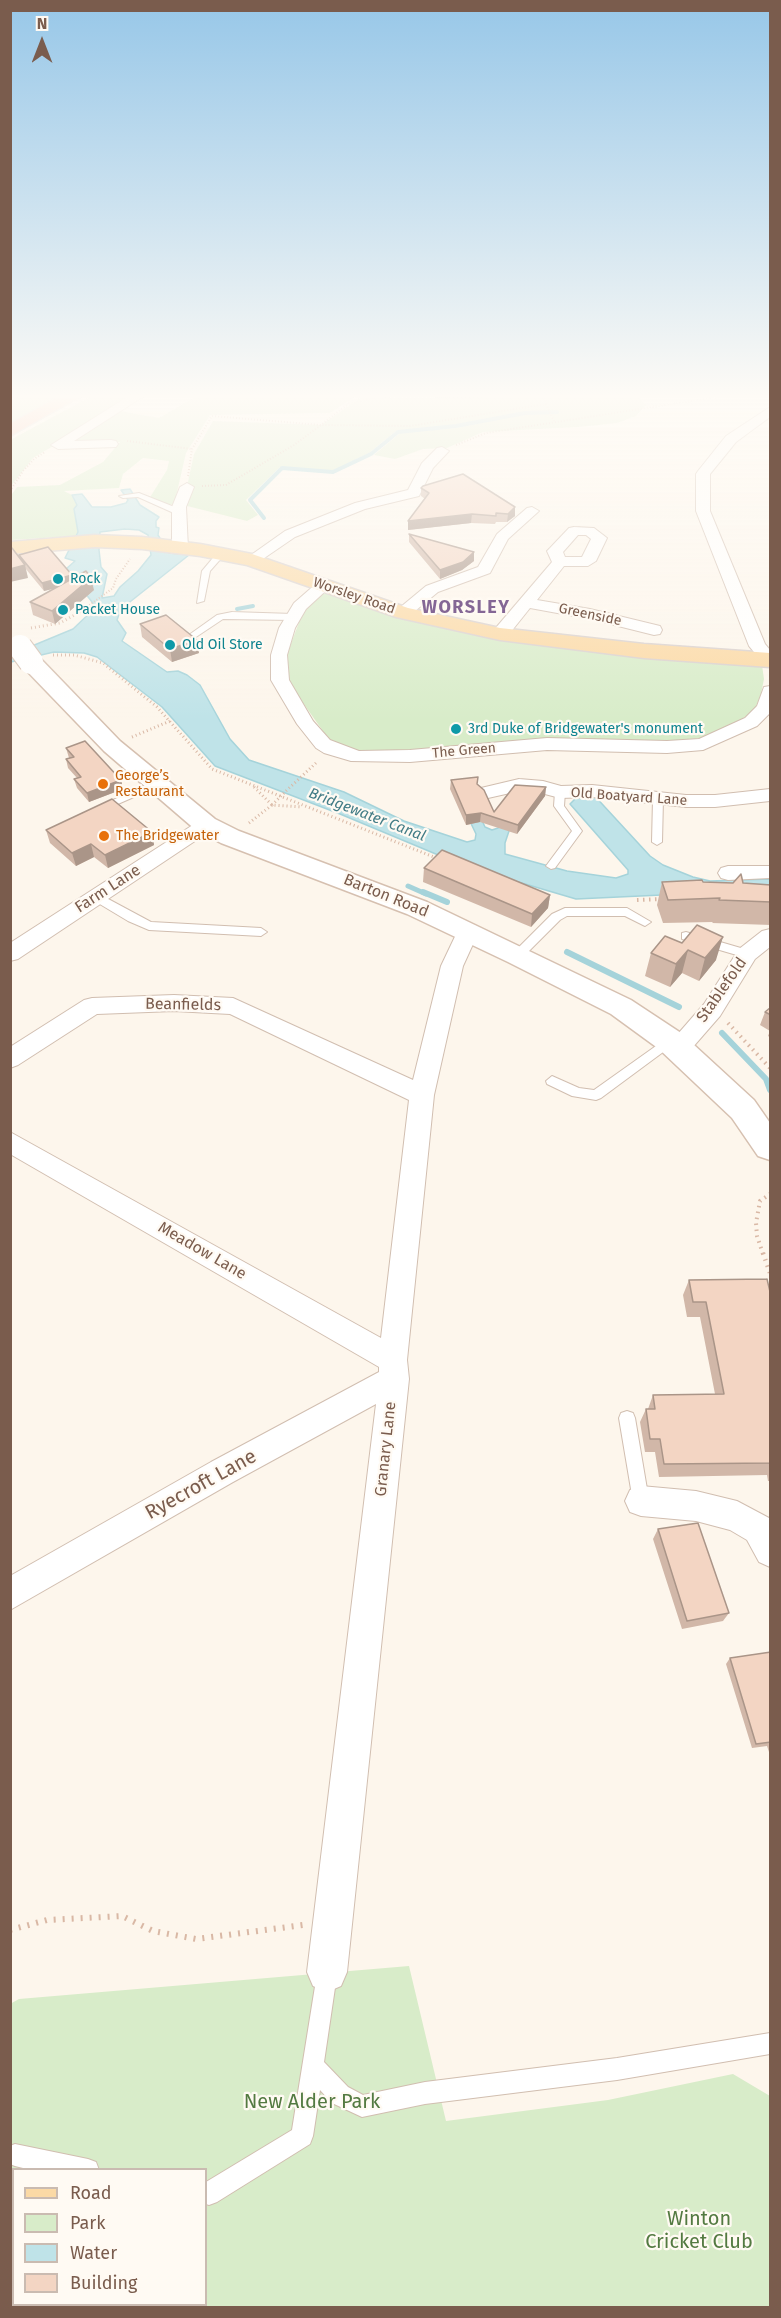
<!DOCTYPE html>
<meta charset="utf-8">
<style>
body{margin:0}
#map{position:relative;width:781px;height:2318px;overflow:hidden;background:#fdf6ec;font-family:"Fira Sans",sans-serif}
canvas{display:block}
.frame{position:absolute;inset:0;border:12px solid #7a5c4d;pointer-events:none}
.legend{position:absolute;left:12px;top:2168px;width:195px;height:138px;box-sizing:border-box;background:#fffaf3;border:2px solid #cabbb1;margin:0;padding:8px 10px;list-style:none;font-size:18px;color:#7a5c4d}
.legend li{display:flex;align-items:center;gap:12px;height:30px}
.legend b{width:30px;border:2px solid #cabbb1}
.north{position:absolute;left:12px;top:12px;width:60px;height:60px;-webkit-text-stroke:4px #fffaf3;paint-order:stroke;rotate:0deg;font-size:16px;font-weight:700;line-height:24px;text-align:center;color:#7a5c4d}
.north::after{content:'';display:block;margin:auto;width:21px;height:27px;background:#7a5c4d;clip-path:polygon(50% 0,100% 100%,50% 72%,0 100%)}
</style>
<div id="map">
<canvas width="781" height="2318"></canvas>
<div class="frame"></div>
<ul class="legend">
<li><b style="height:8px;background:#fbd9a5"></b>Road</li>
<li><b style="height:16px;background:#d8ecc9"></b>Park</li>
<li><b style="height:16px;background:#bfe3e8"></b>Water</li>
<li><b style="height:16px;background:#f3d5c3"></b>Building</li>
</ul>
<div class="north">N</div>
</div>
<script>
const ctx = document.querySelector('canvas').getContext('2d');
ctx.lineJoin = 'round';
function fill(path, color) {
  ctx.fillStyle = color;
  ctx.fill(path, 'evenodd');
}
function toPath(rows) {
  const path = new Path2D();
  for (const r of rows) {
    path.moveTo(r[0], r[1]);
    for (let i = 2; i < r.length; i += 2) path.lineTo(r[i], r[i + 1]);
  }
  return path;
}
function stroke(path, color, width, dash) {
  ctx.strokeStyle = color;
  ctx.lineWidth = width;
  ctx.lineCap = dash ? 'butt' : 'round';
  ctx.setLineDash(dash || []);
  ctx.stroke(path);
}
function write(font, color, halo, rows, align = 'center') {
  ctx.font = font + ' "Fira Sans",sans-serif';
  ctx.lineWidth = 4.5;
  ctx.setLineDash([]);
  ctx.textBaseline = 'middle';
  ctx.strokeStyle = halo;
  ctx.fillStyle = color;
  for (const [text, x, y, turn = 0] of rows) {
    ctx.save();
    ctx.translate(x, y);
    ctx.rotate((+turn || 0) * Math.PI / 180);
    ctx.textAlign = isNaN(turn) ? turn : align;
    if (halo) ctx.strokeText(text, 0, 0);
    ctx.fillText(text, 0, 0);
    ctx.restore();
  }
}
const green = toPath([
 [21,396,68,396,11,427,10,401],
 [92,396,137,396,33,458,11,486,10,440],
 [197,396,356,396,330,413,210,415,186,453,174,505,147,502,167,470,169,461,143,458,123,474,119,488,64,491,72,495,77,505,74,509,78,532,76,536,11,540,10,497,17,487,60,485,103,462,120,442,69,442,120,411,159,418],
 [363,396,395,398,637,396,646,405,636,416,617,423,578,427,483,432,447,448,423,449,395,459,374,455,400,433,456,428,525,414,562,412,523,412,456,425,396,431,369,453,332,471,280,467,246,500,258,515,247,521,183,505,194,454,213,421,321,425],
 [329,593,398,616,762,665,764,679,761,694,755,709,737,723,719,733,700,738,665,741,549,739,470,747,367,753,353,749,330,741,291,686,286,674,285,659,303,612,318,595],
 [409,1966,446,2121,608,2100,733,2074,770,2096,770,2307,11,2307,10,2004,19,1999],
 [14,2170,206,2170,206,2304,14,2304]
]);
const water = toPath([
 [130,489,140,505,159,517,156,521,156,527,159,528,158,535,169,553,189,555,121,609,117,620,126,633,122,641,167,672,178,671,187,675,200,685,230,739,249,760,344,792,404,821,467,842,475,840,476,834,455,790,467,788,485,827,492,830,498,828,538,794,509,831,505,843,505,854,567,871,616,878,628,874,628,870,570,804,578,796,592,793,650,856,663,865,693,877,710,881,770,879,770,896,726,892,576,899,498,876,455,862,340,814,215,766,162,707,97,657,84,653,54,652,11,662,11,652,32,646,73,629,96,607,66,569,75,561,65,558,78,532,74,509,77,505,72,495,82,494,92,507,111,507,126,503,128,500,121,490,130,489],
 [125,529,139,530,148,535,151,555,138,571,120,587,114,596,102,598,107,574,101,567,99,550,100,532,125,529]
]);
const streamFar2 = toPath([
 [264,518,250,500,282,468,333,472,371,454,398,432,456,426,525,413,557,412],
 [237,609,253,606]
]);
const streamFar1 = toPath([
 [408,886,426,894]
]);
const stream = toPath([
 [423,892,447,902],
 [567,952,679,1007],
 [722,1033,766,1079,770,1090]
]);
const pathFar4 = toPath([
 [546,404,554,421],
 [127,441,192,449],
 [456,445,486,433,723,396],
 [188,476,192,449,212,416,321,425,348,404,380,396],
 [202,486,226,485,294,445,321,425,410,426,546,404,544,396],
 [10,491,23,471,34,459,45,452],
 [77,614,113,588,116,579,130,559]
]);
const pathFar3 = toPath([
 [31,628,60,623,80,612],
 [53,655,74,655,103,663,157,707,212,769,439,859],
 [132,737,170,721],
 [254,787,272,805,302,807],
 [286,791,317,762],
 [249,823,272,805]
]);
const pathFar2 = toPath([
 [637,900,662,899],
 [728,1023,770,1068],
 [763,1254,757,1236,756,1223,760,1201,770,1194]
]);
const pathFar1 = toPath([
 [763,1253,770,1273]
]);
const path = toPath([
 [10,1930,47,1920,122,1916,153,1931,196,1939,303,1925]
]);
const lane = toPath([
 [139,493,182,510,183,512,176,514,138,497,123,498,119,496,139,493],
 [218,552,225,554,210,571,204,601,197,603,202,571,218,552],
 [232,612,293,614,297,617,293,620,223,619,193,639,186,637,217,615,232,612],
 [155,781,160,784,159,786,111,807,107,808,102,805,155,781],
 [560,789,565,792,564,806,582,831,555,868,551,869,546,866,572,831,554,806,555,792,560,789],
 [658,796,663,799,662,842,657,845,652,842,653,799,658,796],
 [97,893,151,922,261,928,267,932,261,936,149,930,128,921,93,900,91,897,97,893],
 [565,908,627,908,651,922,645,926,625,916,567,916,560,920,522,958,514,958,512,955,514,952,552,914,565,908],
 [686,932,751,951,753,954,747,958,682,939,682,933,686,932],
 [670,1036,674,1038,676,1041,674,1044,601,1098,596,1100,572,1096,547,1084,546,1081,552,1076,579,1088,594,1090,670,1036],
 [627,1411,633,1413,635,1418,649,1501,647,1507,641,1509,635,1507,633,1501,619,1418,621,1413,627,1411],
 [327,1964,334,1967,337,1974,324,2062,348,2087,363,2095,425,2082,617,2058,770,2033,770,2054,617,2080,425,2104,362,2117,332,2103,320,2090,313,2136,310,2144,217,2202,209,2205,206,2204,206,2182,292,2130,317,1974,320,1967,327,1964],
 [15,2144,88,2159,96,2162,99,2170,31,2170,15,2166,10,2164,10,2146,15,2144]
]);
const street = toPath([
 [129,396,144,396,74,441,111,440,116,441,118,444,116,447,58,449,51,445,129,396],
 [770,407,770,417,736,442,710,474,710,511,765,644,770,650,770,665,764,664,749,646,696,511,696,474,698,471,726,436,770,407],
 [442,447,449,451,433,468,419,496,365,509,295,537,257,563,252,565,244,560,285,531,355,503,408,490,422,463,437,448,442,447],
 [187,483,194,487,186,507,188,548,180,553,172,548,172,507,180,487,187,483],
 [532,507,539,511,508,539,490,573,438,592,409,616,397,616,395,613,397,610,426,586,478,567,497,534,527,508,532,507],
 [574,527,594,528,607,538,596,561,588,566,564,566,537,600,590,609,660,626,662,630,660,634,654,635,590,619,530,608,506,638,494,638,492,634,494,630,552,562,547,551,550,548,569,528,574,527],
 [578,535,586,535,591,539,582,557,565,557,563,552,578,535],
 [323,581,331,586,306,609,295,628,287,655,289,680,313,721,330,740,359,751,410,750,547,738,667,741,699,739,745,718,757,706,764,687,770,686,770,713,757,726,703,750,667,753,547,750,410,762,351,761,324,753,316,748,297,724,271,680,271,655,279,628,294,603,317,583,323,581],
 [519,779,543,781,561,786,592,785,686,795,715,795,770,789,770,801,715,807,686,807,592,797,560,798,541,793,519,791,488,798,481,796,478,792,481,788,519,779],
 [206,819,213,821,216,825,213,829,18,959,10,961,10,943,199,821,206,819],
 [728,866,770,866,770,878,728,880,721,878,718,873,721,868,728,866],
 [468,924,476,926,479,931,463,966,434,1095,407,1360,409,1379,347,1972,341,1986,327,1992,313,1986,307,1972,376,1404,233,1482,10,1610,10,1576,211,1462,379,1372,379,1367,10,1154,10,1132,381,1338,409,1100,230,1014,174,1011,97,1014,18,1065,10,1068,10,1047,84,1000,92,998,174,995,233,998,413,1080,441,966,460,926,468,924],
 [770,929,770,947,755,959,720,1016,686,1055,678,1058,670,1055,666,1049,670,1043,704,1004,739,949,762,931,770,929],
 [641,1486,696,1491,737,1501,769,1518,770,1567,759,1562,747,1540,730,1530,696,1521,641,1516,630,1512,625,1501,630,1490,641,1486]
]);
const secondary = toPath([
 [31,655,39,657,120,741,215,819,239,831,427,902,631,1000,681,1033,754,1100,770,1123,770,1160,758,1156,732,1118,659,1049,611,1014,508,962,407,914,221,843,197,831,104,751,23,667,20,662,23,657,31,655]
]);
const primary = toPath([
 [95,535,142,537,200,544,252,554,408,608,500,628,644,644,770,653,770,667,644,658,500,640,396,617,247,565,200,556,142,549,95,547,10,554,10,542,95,535]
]);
const highway = toPath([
 [60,396,81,396,10,436,10,424,60,396]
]);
const pathBridge = toPath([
 [272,805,286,791]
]);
const secondaryBridge = toPath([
 [20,647,31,662]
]);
const wall = toPath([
 [421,488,515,516,507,522,496,522,495,524,471,523,408,530,425,499,421,496],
 [409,534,474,552,474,561,462,570,440,579,409,542],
 [19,555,73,578,94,590,55,624,33,615,30,602,55,588,44,591,25,568,28,578],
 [140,624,199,653,172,662,142,637],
 [66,748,121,780,123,789,89,802,77,788,74,779,77,778,68,768,66,759,69,758],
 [451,780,477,784,494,812,546,787,545,796,517,834,480,822,466,825,450,789],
 [46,830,152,832,154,845,108,868,94,857,76,866,50,843],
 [424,868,550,895,548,908,531,927,423,882],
 [662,882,703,882,771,885,771,925,712,923,713,922,663,923,657,905],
 [665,936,716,960,699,981,682,973,670,987,645,976,651,953],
 [771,1007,771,1038,768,1036,770,1031,760,1025,765,1012],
 [689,1280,771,1296,771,1481,768,1481,767,1475,659,1477,655,1452,645,1452,640,1422,646,1409,648,1409,653,1395,715,1394,700,1317,687,1317,683,1295],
 [658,1529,729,1613,723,1621,682,1629,653,1539],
 [771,1652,771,1758,767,1746,752,1748,726,1664,730,1658]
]);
const shadedWall = toPath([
 [515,507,515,516,507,522,508,514],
 [472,514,471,523,408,530,408,521],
 [474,552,474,561,462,570,440,579,440,570],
 [25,565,28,578,10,582,10,569],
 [72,575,74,584,44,591,42,583],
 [91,578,94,590,55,624,52,611],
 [197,640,199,653,172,662,170,649],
 [121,780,123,789,89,802,87,793],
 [546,787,545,796,517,834,518,825],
 [481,813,480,822,466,825,466,815],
 [152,832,154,845,108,868,105,855],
 [91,844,94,857,76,866,72,853],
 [550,895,548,908,531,927,532,914],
 [723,937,716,960,699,981,705,958],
 [688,950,682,973,670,987,676,964]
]);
const building = toPath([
 [463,474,515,507,508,514,496,513,496,516,472,514,408,521,429,493,421,488,423,486,463,474],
 [409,534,474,552,463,562,440,570,409,534],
 [48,547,72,575,42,583,19,555,48,547],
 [12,548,25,565,10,569,10,549,12,548],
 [86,571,91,578,52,611,30,602,86,571],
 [166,615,197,640,170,649,140,624,166,615],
 [85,741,121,780,87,793,74,779,81,777,66,759,74,757,66,748,85,741],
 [478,777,477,784,484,790,494,812,515,785,546,787,518,825,481,813,466,815,451,780,478,777],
 [112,799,152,832,105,855,91,844,72,853,46,830,112,799],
 [442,850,550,895,532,914,424,868,442,850],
 [741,874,743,883,771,885,771,902,719,900,720,898,668,900,662,882,702,880,703,882,733,883,741,874],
 [697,925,723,937,705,958,688,950,676,964,651,953,665,936,682,943,697,925],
 [771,1007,771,1015,765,1012,771,1007],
 [767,1279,771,1296,771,1463,664,1464,660,1439,650,1439,646,1409,655,1409,653,1395,724,1394,706,1302,693,1302,689,1280,767,1279],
 [698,1523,729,1613,687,1621,658,1529,698,1523],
 [771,1652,771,1742,756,1744,730,1658,771,1652]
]);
const markers = [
 [58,579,6,"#0f9aa8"],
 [63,610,6,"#0f9aa8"],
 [170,645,6,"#0f9aa8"],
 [456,729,6,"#0f9aa8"],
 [103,784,6,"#e8710a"],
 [104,836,6,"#e8710a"]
];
const farCulturenames = [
 ["Rock",70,579],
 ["Packet House",75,610],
 ["Old Oil Store",182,645],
 ["3rd Duke of Bridgewater's monument",468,729]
];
const farStreetnames = [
 ["Worsley Road",354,596,19],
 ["Greenside",590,615,12],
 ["The Green",464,751,-5],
 ["Old Boatyard Lane",629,797,4]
];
const farFoodnames = [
 ["George’s",115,776],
 ["Restaurant",115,792],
 ["The Bridgewater",116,836]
];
const farWaternames = [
 ["Bridgewater Canal",367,815,21]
];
const streetNames = [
 ["Farm Lane",108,889,-33],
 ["Barton Road",386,896,22],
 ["Stablefold",722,990,-55],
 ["Beanfields",183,1005,1],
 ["Meadow Lane",202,1251,30],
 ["Granary Lane",386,1449,-84]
];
const farDistrictnames = [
 ["WORSLEY",466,608]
];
const nearStreetnames = [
 ["Ryecroft Lane",201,1485,-29]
];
const nearParknames = [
 ["New Alder Park",312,2102],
 ["Winton",699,2219],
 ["Cricket Club",699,2242]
];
fill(green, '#d8ecc9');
fill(water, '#bfe3e8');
stroke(water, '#a5d3da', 1.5);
stroke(streamFar2, '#a5d3da', 4);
stroke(streamFar1, '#a5d3da', 5);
stroke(stream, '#a5d3da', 6);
stroke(lane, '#d1beb0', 2);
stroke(street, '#d1beb0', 2);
stroke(secondary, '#d6c0b0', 3);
stroke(primary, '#dad1cd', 3);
stroke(highway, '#dad1cd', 3);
stroke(pathFar4, '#d9b8a5', 2, [1, 2]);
stroke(pathFar3, '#d9b8a5', 3, [1, 3]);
stroke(pathFar2, '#d9b8a5', 4, [1.5, 4.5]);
stroke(pathFar1, '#d9b8a5', 4.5, [1.5, 5]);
stroke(path, '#d9b8a5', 6, [2, 7]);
fill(lane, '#fff');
fill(street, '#fff');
fill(secondary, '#fff');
fill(primary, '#fbd9a5');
fill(highway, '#f7b7a3');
stroke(secondaryBridge, '#d6c0b0', 26, []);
stroke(pathBridge, '#d9b8a5', 3, [1, 3]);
stroke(secondaryBridge, '#fff', 24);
fill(wall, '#d1b7a8');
fill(shadedWall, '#aa9588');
fill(building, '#f3d5c3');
stroke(building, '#aa9588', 1.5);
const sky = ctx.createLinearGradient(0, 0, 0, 721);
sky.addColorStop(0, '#97c7e8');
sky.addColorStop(0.55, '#fefbf6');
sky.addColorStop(1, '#fefbf600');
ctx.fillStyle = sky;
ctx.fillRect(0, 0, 781, 721);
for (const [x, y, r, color] of markers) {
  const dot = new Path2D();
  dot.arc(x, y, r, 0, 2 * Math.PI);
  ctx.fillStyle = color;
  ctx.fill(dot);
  stroke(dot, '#fffaf3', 2);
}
write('14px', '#0d838f', '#fffaf3', farCulturenames, 'left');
write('14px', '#7a5c4d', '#fffaf3', farStreetnames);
write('14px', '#c56008', '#fffaf3', farFoodnames, 'left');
write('italic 15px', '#437c86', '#fffaf3', farWaternames);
write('16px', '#7a5c4d', '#fffaf3', streetNames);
ctx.letterSpacing = '1.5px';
write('bold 18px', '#846695', '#fffaf3', farDistrictnames);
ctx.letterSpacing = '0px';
write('20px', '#7a5c4d', '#fffaf3', nearStreetnames);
write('20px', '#537a41', '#fffaf3', nearParknames);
</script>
